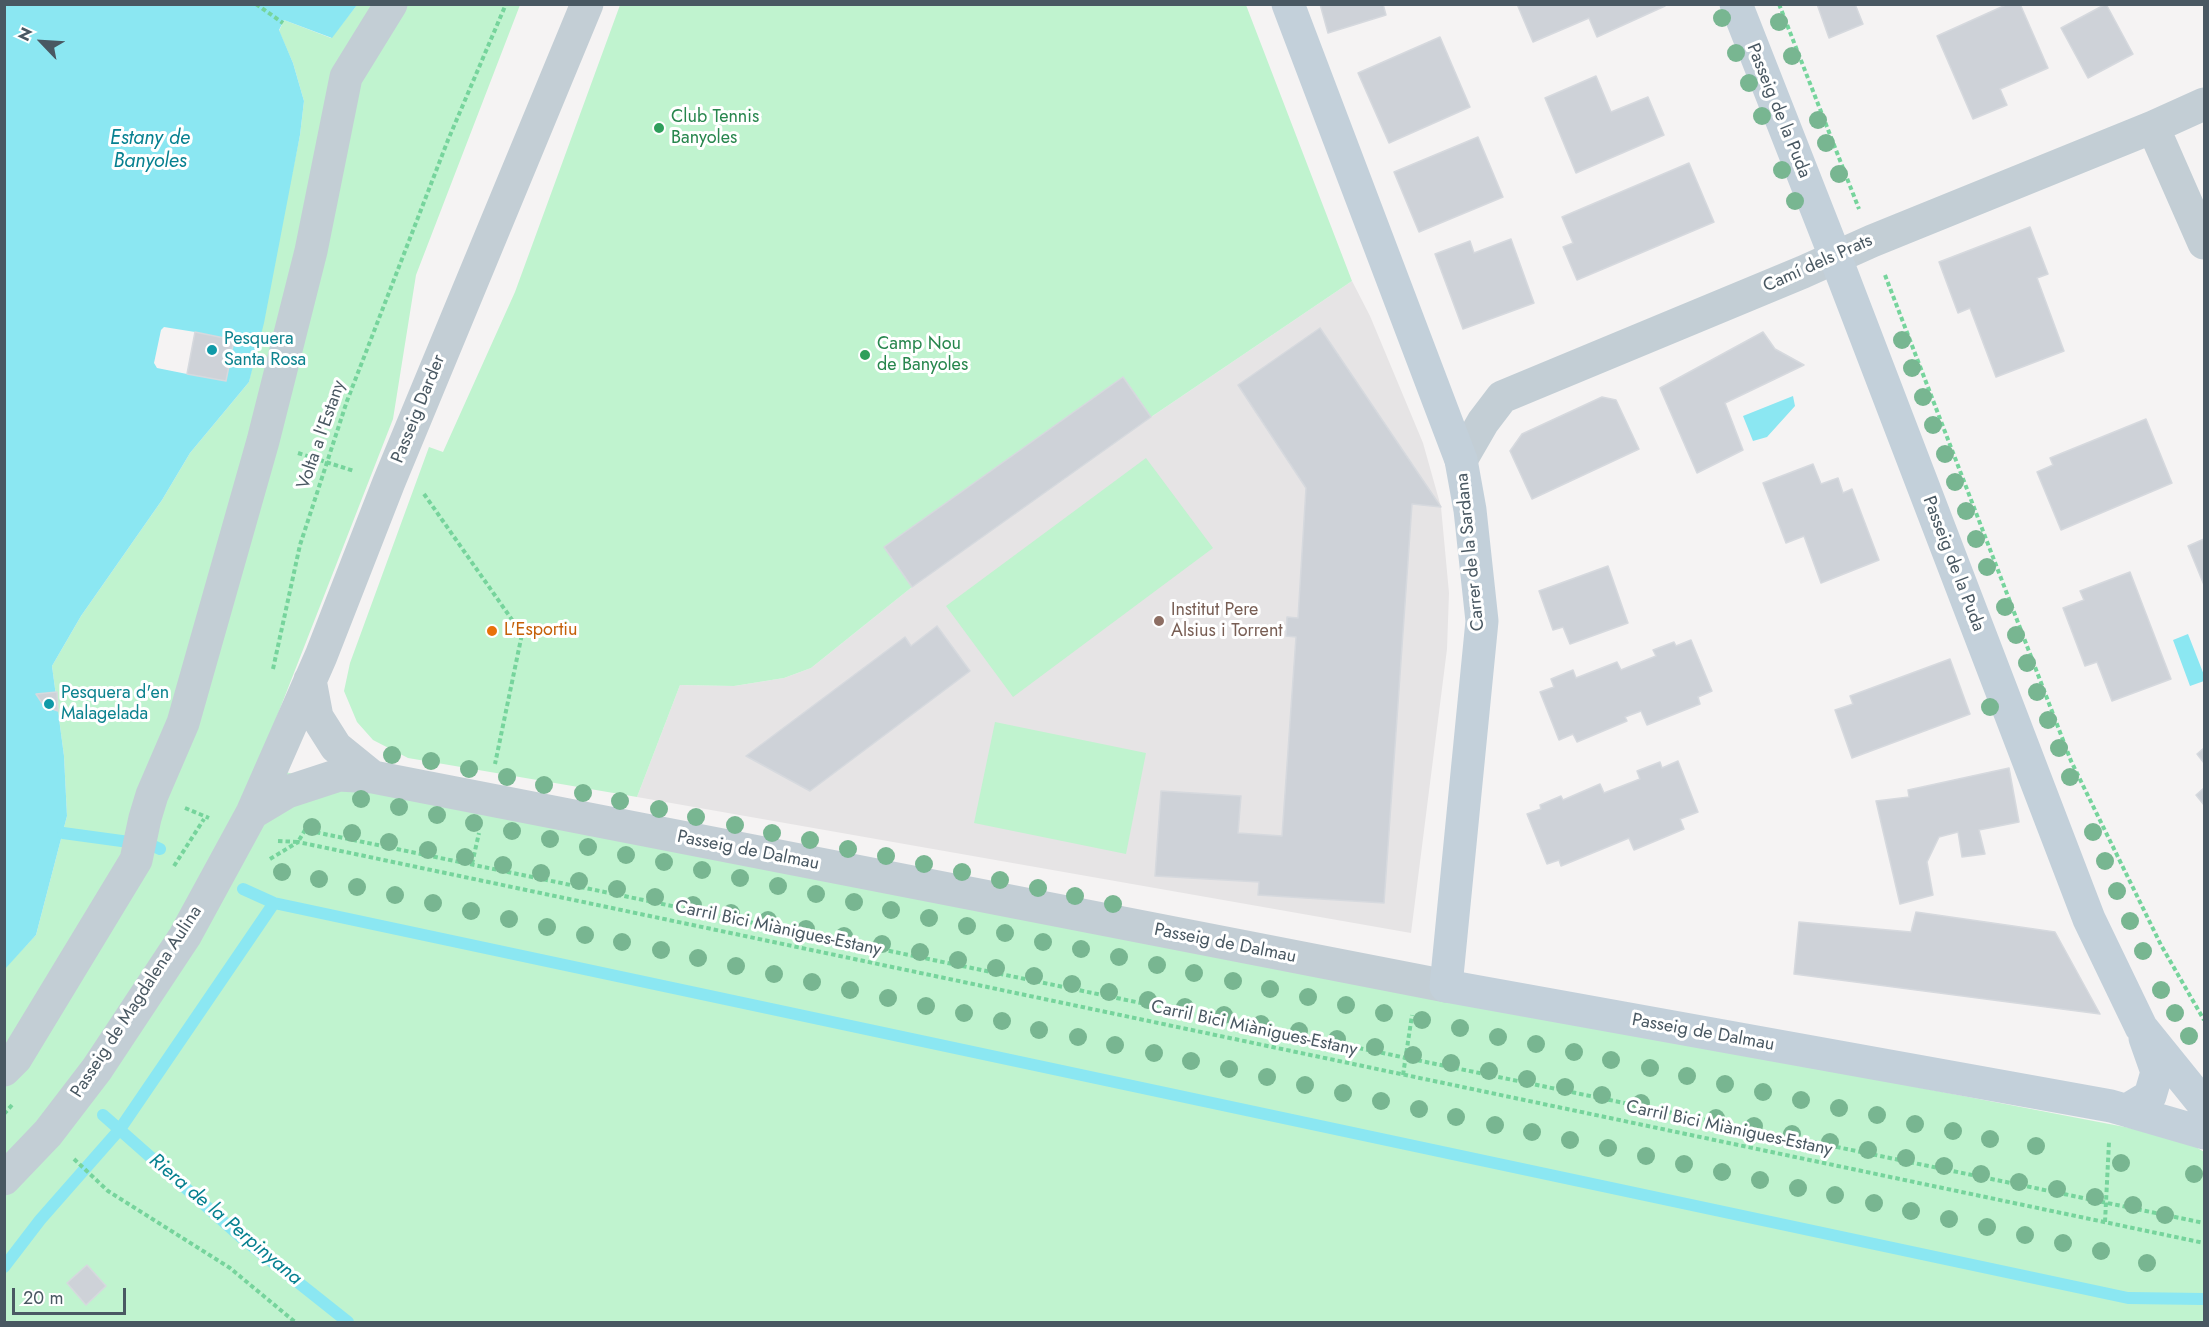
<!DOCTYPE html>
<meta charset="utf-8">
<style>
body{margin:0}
#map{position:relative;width:2209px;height:1327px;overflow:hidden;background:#f5f3f3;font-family:Jost,sans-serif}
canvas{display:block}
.frame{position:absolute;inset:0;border:6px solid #495862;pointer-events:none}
.north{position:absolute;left:12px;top:12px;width:60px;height:60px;-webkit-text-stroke:4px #fff;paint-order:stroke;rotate:295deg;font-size:16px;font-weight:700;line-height:24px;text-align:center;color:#495862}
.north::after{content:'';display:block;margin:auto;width:21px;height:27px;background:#495862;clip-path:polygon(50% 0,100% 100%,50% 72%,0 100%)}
.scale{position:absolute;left:12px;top:1288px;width:114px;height:27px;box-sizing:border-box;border:3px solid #495862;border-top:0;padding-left:8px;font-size:18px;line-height:21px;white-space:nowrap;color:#495862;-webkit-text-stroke:4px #fff;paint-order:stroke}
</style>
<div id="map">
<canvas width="2209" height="1327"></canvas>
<div class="frame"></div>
<div class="north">N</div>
<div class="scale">20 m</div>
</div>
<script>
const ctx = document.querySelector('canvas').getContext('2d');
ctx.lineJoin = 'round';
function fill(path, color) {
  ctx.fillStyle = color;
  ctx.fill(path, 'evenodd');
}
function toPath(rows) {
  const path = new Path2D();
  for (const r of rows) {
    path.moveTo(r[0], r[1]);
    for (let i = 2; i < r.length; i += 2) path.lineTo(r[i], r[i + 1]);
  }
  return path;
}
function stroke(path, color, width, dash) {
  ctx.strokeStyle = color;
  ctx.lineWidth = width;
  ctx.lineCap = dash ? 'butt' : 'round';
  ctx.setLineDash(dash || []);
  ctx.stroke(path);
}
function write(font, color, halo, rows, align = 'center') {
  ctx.font = font + ' Jost,sans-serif';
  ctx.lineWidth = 6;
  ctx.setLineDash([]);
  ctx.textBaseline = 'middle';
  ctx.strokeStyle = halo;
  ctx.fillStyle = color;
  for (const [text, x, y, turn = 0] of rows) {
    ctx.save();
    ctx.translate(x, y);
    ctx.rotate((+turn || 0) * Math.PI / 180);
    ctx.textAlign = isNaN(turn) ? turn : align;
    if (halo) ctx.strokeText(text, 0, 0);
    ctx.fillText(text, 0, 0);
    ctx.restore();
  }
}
const education = toPath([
 [1352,281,1370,316,1423,443,1441,507,1449,593,1447,649,1411,933,637,797,680,685,734,686,784,678,811,668,912,587,1151,417]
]);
const green = toPath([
 [357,5,520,5,416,275,393,419,258,765,313,779,2182,1138,2204,1152,2204,1322,5,1322,4,969,36,935,67,816,64,756,52,666,81,616,162,500,190,453,249,382,300,135,304,101,293,63,279,31,284,20,331,38],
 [620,5,1246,5,1352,281,1151,417,912,587,811,668,784,678,734,686,680,685,637,797,408,758,373,740,357,722,344,691,350,663,429,447,443,452,515,292],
 [1146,458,1213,548,1013,697,946,606],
 [995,722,1146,753,1126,854,974,823]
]);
const water = toPath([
 [5,5,357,5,332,38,284,20,279,30,293,63,304,101,300,135,264,323,249,382,190,453,162,500,81,616,52,666,64,756,67,816,36,935,5,969],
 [1793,396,1795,406,1767,437,1753,441,1743,416],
 [2188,634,2204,675,2204,681,2190,686,2173,640]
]);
const pier = toPath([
 [164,327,195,332,187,374,157,368,154,363,161,330]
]);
const stream = toPath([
 [63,833,151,845,160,849],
 [243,889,274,903,2128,1298,2204,1299],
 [103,1115,241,1237,348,1322],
 [4,1267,40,1220,120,1129,274,903]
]);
const building = toPath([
 [1320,4,1383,4,1386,15,1328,33,1320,4],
 [1517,4,1664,4,1665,6,1597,37,1589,18,1533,42,1517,4],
 [1817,4,1855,4,1863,24,1829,38,1817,4],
 [2008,4,2020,4,2048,68,2000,89,2007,105,1973,119,1937,36,2008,4],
 [2106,4,2133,54,2088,78,2061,28,2106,4],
 [1440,37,1470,107,1389,143,1358,73,1440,37],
 [1596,76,1611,112,1648,97,1664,135,1576,173,1545,98,1596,76],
 [1478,137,1503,197,1419,232,1394,172,1478,137],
 [1689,163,1714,222,1577,280,1563,247,1573,243,1562,217,1689,163],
 [2030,227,2048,274,2037,278,2064,351,1996,377,1970,308,1958,313,1939,262,2030,227],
 [1511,239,1534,303,1463,329,1435,254,1470,241,1474,253,1511,239],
 [1320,328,1441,507,1412,504,1384,903,1258,895,1259,882,1155,876,1161,791,1241,796,1238,833,1282,836,1296,637,1286,636,1287,617,1298,618,1306,488,1238,385,1320,328],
 [195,332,234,340,226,381,187,374,195,332],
 [1763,332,1775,349,1804,365,1725,403,1743,450,1697,473,1660,388,1763,332],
 [1123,377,1151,417,912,587,884,547,1123,377],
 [1602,397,1616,400,1639,449,1532,499,1510,451,1522,434,1602,397],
 [2146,419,2172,483,2061,530,2037,472,2053,465,2050,458,2146,419],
 [1813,464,1821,484,1838,478,1843,493,1852,489,1879,560,1821,583,1804,536,1786,543,1763,483,1813,464],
 [2204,539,2204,585,2188,546,2204,539],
 [1608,566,1628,623,1570,644,1563,627,1553,630,1539,591,1608,566],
 [2130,572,2171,679,2112,701,2097,662,2085,666,2063,608,2084,600,2080,591,2130,572],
 [937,626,970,671,810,791,746,756,905,637,911,646,937,626],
 [1691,640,1712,691,1698,697,1700,704,1647,725,1641,711,1625,717,1627,721,1577,742,1573,734,1559,740,1540,692,1554,687,1551,679,1573,670,1576,678,1617,662,1621,670,1656,656,1653,650,1674,642,1676,646,1691,640],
 [1950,659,1970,714,1852,758,1835,710,1853,704,1850,696,1950,659],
 [57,692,58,711,44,706,36,694,57,692],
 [2204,748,2204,763,2197,754,2204,748],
 [1678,761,1698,812,1680,819,1684,829,1634,850,1629,838,1561,866,1559,860,1547,864,1527,814,1541,809,1540,805,1561,796,1563,800,1600,784,1604,793,1640,779,1637,771,1660,762,1662,768,1678,761],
 [2009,768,2019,822,1979,830,1985,854,1962,857,1958,832,1939,837,1927,862,1933,895,1900,904,1876,801,1909,797,1908,790,2009,768],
 [2204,788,2204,805,2196,795,2204,788],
 [1916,912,2055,932,2100,1014,1794,974,1799,922,1911,932,1916,912],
 [87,1265,106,1286,86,1305,67,1283,87,1265]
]);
const path = toPath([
 [256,4,283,23],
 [1779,4,1859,209],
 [1885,275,2071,761,2161,945,2204,1020],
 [231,360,248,363],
 [298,453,354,471],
 [424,494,522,634,495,764],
 [273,669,300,545,347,401,448,140,506,4],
 [185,808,209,818],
 [278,841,298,842,305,830,2204,1223],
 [270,859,298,842,2204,1243],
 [472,864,479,833],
 [174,866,204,819],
 [1403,1075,1412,1015],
 [4,1114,12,1105],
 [74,1159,108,1191,230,1268,295,1322],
 [2105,1222,2109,1142]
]);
const street = toPath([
 [2153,127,2204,243],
 [1461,460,1483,422,1502,397,1803,272,1872,241,2153,127,2204,104],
 [310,680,317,717,336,747,373,777],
 [252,813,287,792,339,775,373,777,1446,986],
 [4,1070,16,1058,136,860,145,818,152,795,183,723,263,441,311,251,346,77,391,4],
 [4,1179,48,1133,97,1069,185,936,252,813,321,656,389,482,587,4]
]);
const secondary = toPath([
 [1288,4,1461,460,1470,510,1482,621,1446,986,2111,1106,2204,1133],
 [1736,4,1835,256,2089,919,2141,1027,2204,1105],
 [2127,1110,2150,1096,2157,1072,2145,1038]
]);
const trees = [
 [1722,18],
 [1779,22],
 [1736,53],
 [1792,56],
 [1749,83],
 [1762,116],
 [1818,120],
 [1826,143],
 [1782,170],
 [1839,174],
 [1795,201],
 [1902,340],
 [1912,368],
 [1923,397],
 [1933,425],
 [1945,454],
 [1955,482],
 [1966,511],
 [1976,539],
 [1987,567],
 [2005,607],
 [2016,635],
 [2027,663],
 [2037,692],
 [1990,707],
 [2048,720],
 [2059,748],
 [392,755],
 [431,761],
 [469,769],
 [507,777],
 [2070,777],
 [544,785],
 [583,793],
 [361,799],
 [620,801],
 [399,807],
 [659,809],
 [437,815],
 [696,817],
 [474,823],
 [735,825],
 [312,827],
 [512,831],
 [2093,832],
 [352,833],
 [772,833],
 [550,839],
 [810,840],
 [389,842],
 [588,847],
 [848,849],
 [428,850],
 [626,855],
 [886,856],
 [465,857],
 [2105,861],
 [664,862],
 [924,864],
 [503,865],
 [702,870],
 [282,872],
 [962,872],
 [541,873],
 [740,878],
 [319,879],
 [1000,880],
 [579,881],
 [778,886],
 [357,887],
 [1038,888],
 [617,889],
 [2117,891],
 [816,894],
 [395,895],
 [1075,896],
 [655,897],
 [854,902],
 [433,903],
 [1113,904],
 [693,905],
 [891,910],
 [471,911],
 [731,913],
 [929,918],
 [509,919],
 [768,920],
 [2130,921],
 [967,926],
 [547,927],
 [806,929],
 [1005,933],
 [585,935],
 [844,936],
 [622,942],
 [1043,942],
 [882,944],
 [1081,949],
 [661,950],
 [2143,951],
 [920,952],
 [1119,957],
 [698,958],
 [958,960],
 [1157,965],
 [736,966],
 [996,968],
 [1194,973],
 [774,974],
 [1034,976],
 [1233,981],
 [812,982],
 [1072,984],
 [1270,989],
 [850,990],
 [2161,990],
 [1109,992],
 [1308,997],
 [888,998],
 [1148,1000],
 [1346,1005],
 [926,1006],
 [1185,1007],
 [964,1013],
 [1384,1013],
 [2175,1013],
 [1224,1015],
 [1422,1020],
 [1002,1021],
 [1261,1024],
 [1460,1028],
 [1039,1030],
 [1299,1031],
 [2189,1036],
 [1078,1037],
 [1498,1037],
 [1337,1039],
 [1536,1044],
 [1115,1045],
 [1375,1047],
 [1574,1052],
 [1154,1053],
 [1413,1055],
 [1611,1060],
 [1191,1061],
 [1451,1063],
 [1650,1068],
 [1229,1069],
 [1489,1071],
 [1687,1076],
 [1267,1077],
 [1527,1079],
 [1725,1084],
 [1305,1085],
 [1565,1087],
 [1763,1092],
 [1343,1093],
 [1602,1095],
 [1801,1100],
 [1381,1101],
 [1641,1103],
 [1839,1108],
 [1419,1109],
 [1877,1115],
 [1456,1117],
 [1716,1118],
 [1915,1124],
 [1495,1125],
 [1754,1126],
 [1953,1131],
 [1532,1132],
 [1792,1134],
 [1990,1139],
 [1570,1140],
 [1830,1142],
 [2036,1146],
 [1608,1148],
 [1868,1150],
 [1646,1156],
 [1906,1158],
 [2121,1163],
 [1684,1164],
 [1944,1166],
 [1722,1172],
 [1981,1174],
 [2194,1174],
 [1760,1180],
 [2019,1182],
 [1798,1188],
 [2057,1189],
 [1835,1195],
 [2095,1197],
 [1874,1203],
 [2133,1205],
 [1911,1211],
 [2165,1215],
 [1949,1219],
 [1987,1227],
 [2025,1235],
 [2063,1243],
 [2101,1251],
 [2147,1263]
];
const markers = [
 [659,128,6,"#2e9e5b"],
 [212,350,6,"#0f9aa8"],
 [865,355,6,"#2e9e5b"],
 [1159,621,6,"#8d6e63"],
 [492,631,6,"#e8710a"],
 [49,704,6,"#0f9aa8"]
];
const streetNames = [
 ["Passeig de la Puda",1778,111,68],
 ["Camí dels Prats",1818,264,-24],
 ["Passeig Darder",419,409,-68],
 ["Volta a l'Estany",322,435,-71],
 ["Carrer de la Sardana",1471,552,-96],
 ["Passeig de la Puda",1953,564,69],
 ["Passeig de Dalmau",748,851,11],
 ["Carril Bici Miànigues-Estany",778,929,12],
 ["Passeig de Dalmau",1225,944,11],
 ["Passeig de Magdalena Aulina",137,1002,-57],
 ["Carril Bici Miànigues-Estany",1254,1029,12],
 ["Passeig de Dalmau",1703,1033,10],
 ["Carril Bici Miànigues-Estany",1729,1129,12]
];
const leisureNames = [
 ["Club Tennis",671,118],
 ["Banyoles",671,139],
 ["Camp Nou",877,345],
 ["de Banyoles",877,366]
];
const cultureNames = [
 ["Pesquera",224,340],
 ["Santa Rosa",224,361],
 ["Pesquera d'en",61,694],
 ["Malagelada",61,715]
];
const educationNames = [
 ["Institut Pere",1171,611],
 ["Alsius i Torrent",1171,632]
];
const foodNames = [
 ["L'Esportiu",504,631]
];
const waterNames = [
 ["Estany de",150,139],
 ["Banyoles",150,162],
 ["Riera de la Perpinyana",225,1220,40]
];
fill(education, '#e6e4e5');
fill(green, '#c0f3cf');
fill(water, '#8be7f2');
fill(pier, '#f5f3f3');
stroke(stream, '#8be7f2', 12);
fill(building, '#ced2d8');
stroke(building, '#d6d9de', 1.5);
stroke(path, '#76d49c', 4, [4.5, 3]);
stroke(street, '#c3ced5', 33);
stroke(secondary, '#c3d0da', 33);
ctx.fillStyle = '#78b691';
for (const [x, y] of trees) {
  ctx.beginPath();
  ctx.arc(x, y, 9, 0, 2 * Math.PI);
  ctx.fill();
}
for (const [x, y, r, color] of markers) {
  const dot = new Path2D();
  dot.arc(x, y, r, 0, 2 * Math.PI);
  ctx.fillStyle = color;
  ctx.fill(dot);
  stroke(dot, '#fff', 2);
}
write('18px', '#495862', '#fff', streetNames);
write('18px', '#27864d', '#fff', leisureNames, 'left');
write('18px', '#0d838f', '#fff', cultureNames, 'left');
write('18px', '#785e54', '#fff', educationNames, 'left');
write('18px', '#c56008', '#fff', foodNames, 'left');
write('italic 20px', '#068090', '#fff', waterNames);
</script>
